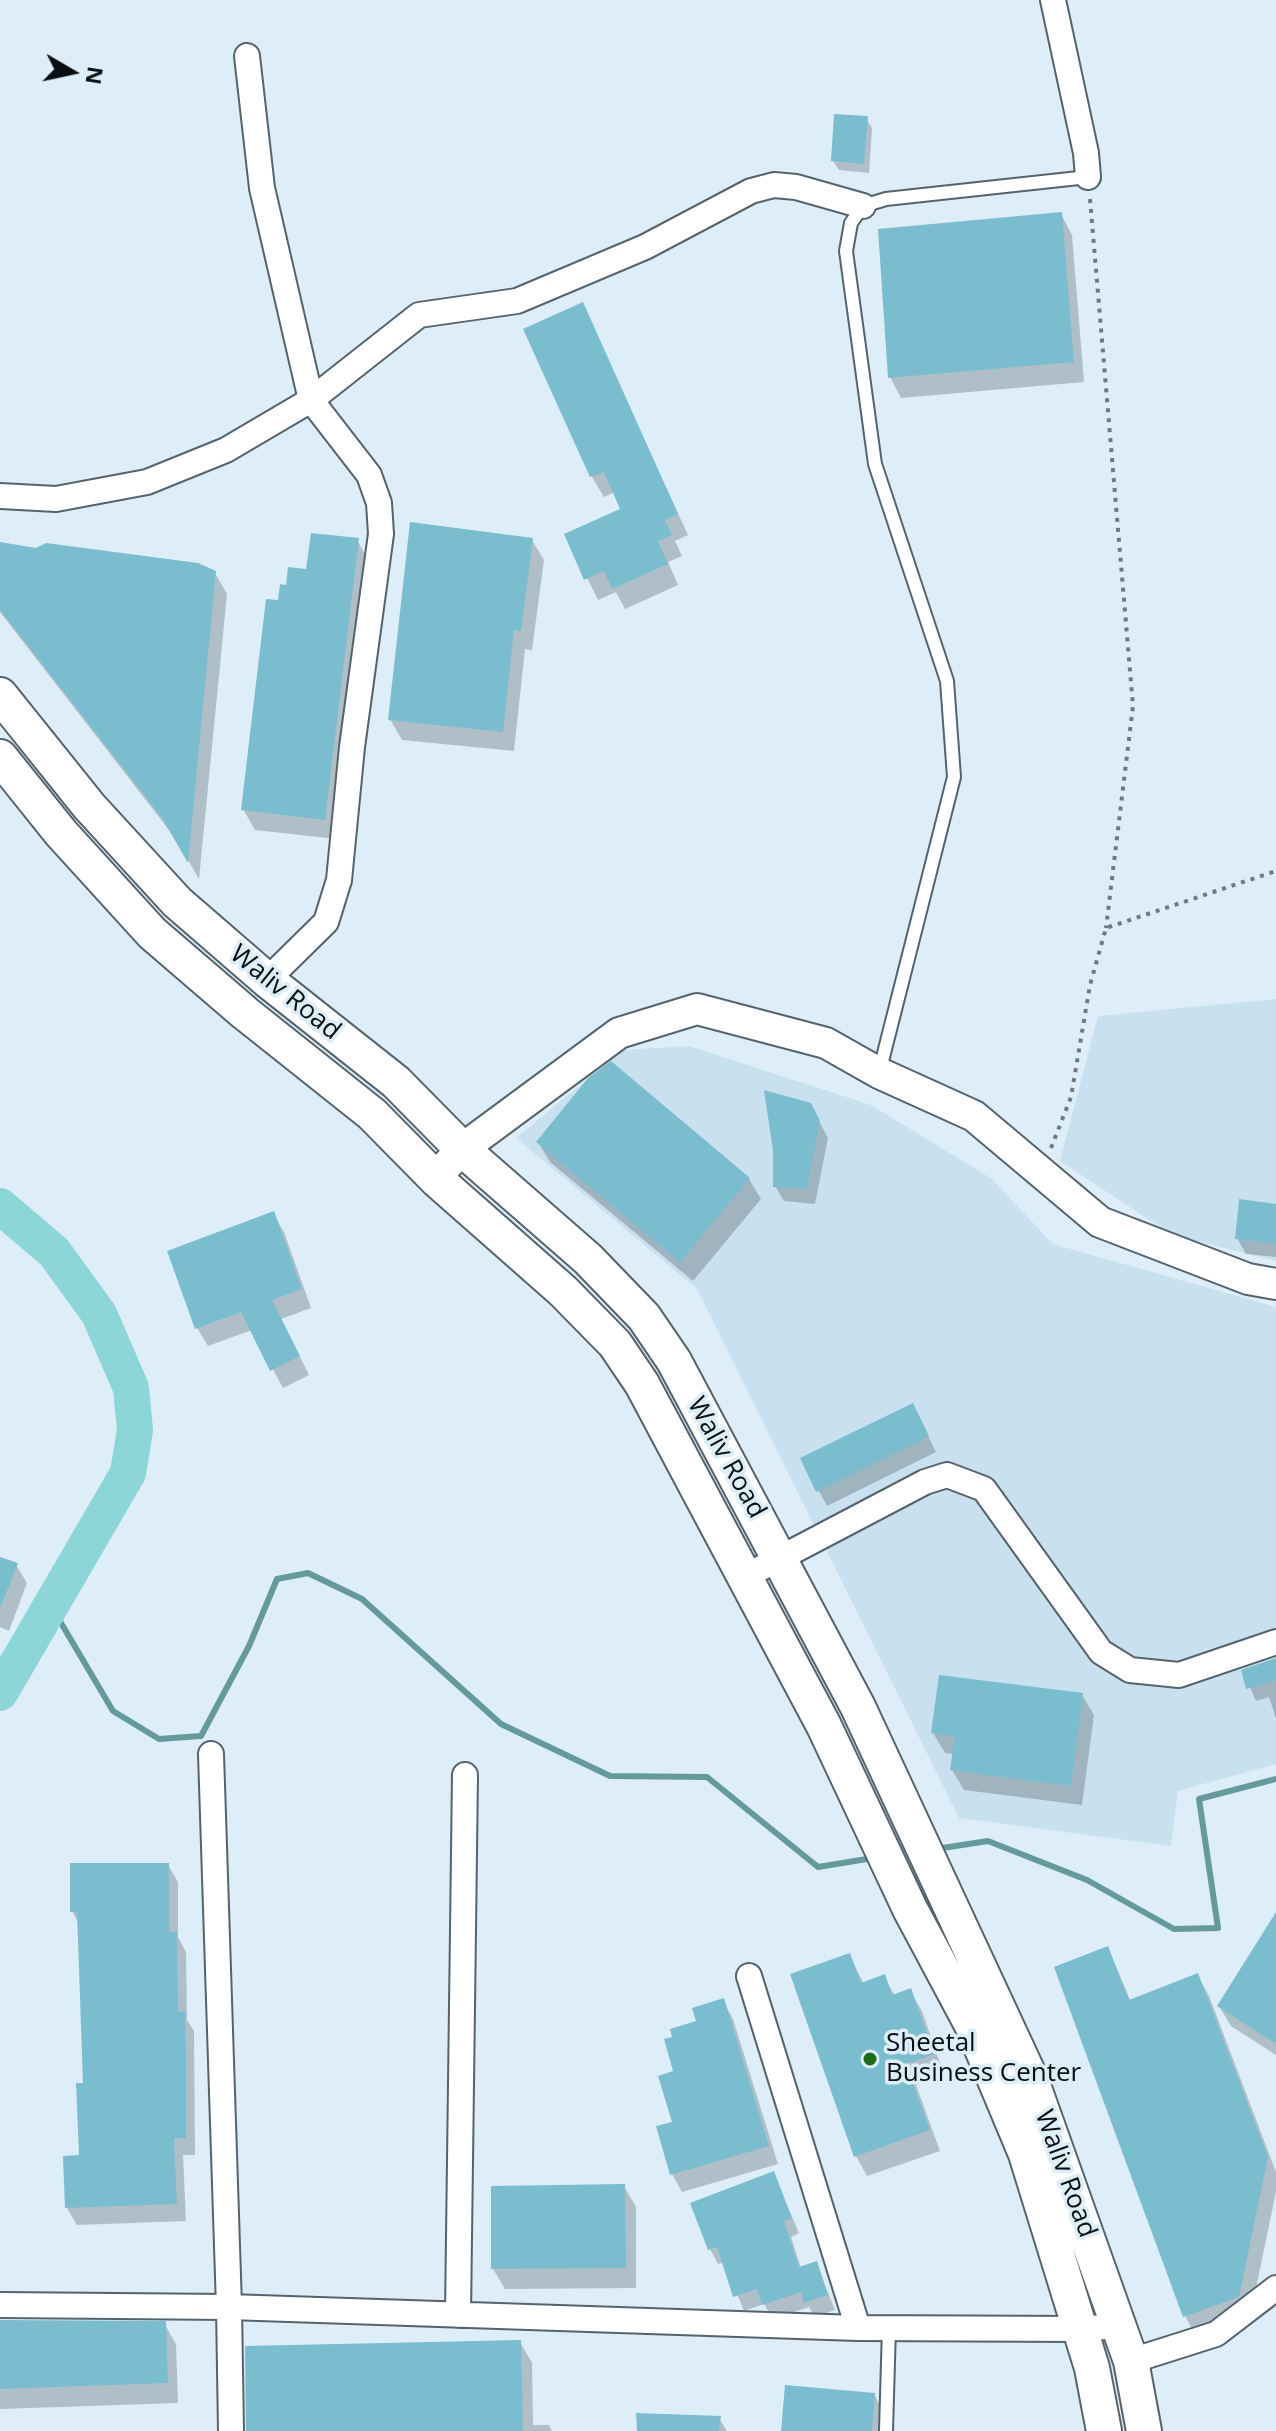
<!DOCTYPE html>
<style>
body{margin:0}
#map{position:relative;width:1276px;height:2431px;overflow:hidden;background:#ddeef9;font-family:"Open Sans",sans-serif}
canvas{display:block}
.north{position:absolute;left:32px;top:32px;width:80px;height:80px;-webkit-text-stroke:6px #ddeef9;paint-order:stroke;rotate:99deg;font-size:22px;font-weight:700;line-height:32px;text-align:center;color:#090f12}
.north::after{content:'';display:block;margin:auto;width:28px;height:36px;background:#090f12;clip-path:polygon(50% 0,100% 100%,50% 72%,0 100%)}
</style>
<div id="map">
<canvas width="1276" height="2431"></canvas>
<div class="north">N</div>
</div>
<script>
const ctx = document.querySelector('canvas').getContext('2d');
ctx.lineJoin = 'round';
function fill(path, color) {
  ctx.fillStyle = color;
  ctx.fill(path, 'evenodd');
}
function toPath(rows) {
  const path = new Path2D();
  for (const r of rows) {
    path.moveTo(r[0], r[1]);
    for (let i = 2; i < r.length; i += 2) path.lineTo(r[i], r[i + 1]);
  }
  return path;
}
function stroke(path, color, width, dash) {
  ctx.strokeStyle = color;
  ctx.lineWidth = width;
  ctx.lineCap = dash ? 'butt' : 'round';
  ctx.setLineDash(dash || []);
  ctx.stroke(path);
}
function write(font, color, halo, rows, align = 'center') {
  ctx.font = font + ' "Open Sans",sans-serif';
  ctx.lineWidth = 7;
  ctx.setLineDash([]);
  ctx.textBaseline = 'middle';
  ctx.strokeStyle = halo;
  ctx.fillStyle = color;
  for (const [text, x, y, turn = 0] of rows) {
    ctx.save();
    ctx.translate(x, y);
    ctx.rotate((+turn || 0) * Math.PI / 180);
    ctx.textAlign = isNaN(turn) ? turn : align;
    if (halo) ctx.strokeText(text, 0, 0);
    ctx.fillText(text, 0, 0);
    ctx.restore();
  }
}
const built = toPath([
 [1276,999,1276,1261,1172,1235,1060,1161,1098,1016],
 [689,1046,871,1105,992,1179,1053,1244,1276,1307,1276,1764,1178,1791,1171,1846,959,1818,697,1289,516,1138,622,1050]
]);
const shadow = toPath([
 [866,118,872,128,869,173,839,170,833,161],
 [1061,214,1072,235,1084,382,901,398,890,377],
 [582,304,688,535,675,541,682,556,668,562,678,585,625,609,616,592,598,600,566,535,623,510,615,492,604,497,592,477,526,330],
 [357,540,369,561,336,839,255,830,243,809,288,588],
 [532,540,544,560,532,650,525,649,514,751,402,740,390,719],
 [0,544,215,573,227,594,199,879,176,839,0,612],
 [819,1121,828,1138,815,1204,784,1201,775,1186],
 [538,1142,749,1179,761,1199,693,1281,550,1162],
 [1276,1206,1276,1257,1246,1254,1237,1238],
 [273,1214,284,1232,311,1308,281,1319,309,1375,283,1388,252,1330,208,1346,197,1328],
 [920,1420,936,1452,827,1506,802,1459],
 [0,1559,16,1565,27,1583,9,1631,0,1627],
 [1276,1659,1276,1719,1269,1697,1256,1701,1243,1671],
 [1082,1695,1094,1715,1082,1805,964,1790,952,1770,954,1754,945,1753,933,1733],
 [168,1865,178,1882,178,1937,186,1952,187,2020,194,2031,195,2155,183,2155,186,2221,77,2225,67,2208,81,2157,85,2085,79,1924,72,1911],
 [1276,1916,1276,2055,1231,2026,1219,2006],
 [1108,1948,1131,2002,1198,1976,1209,1996,1276,2172,1276,2192,1250,2317,1197,2337,1185,2316,1056,1968],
 [849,1955,864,1984,884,1977,895,1996,910,1991,922,2011,944,2075,916,2085,940,2151,867,2176,856,2156],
 [723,2001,733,2019,778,2164,682,2192,672,2174,676,2072,698,2022],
 [773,2173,799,2233,791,2237,801,2268,816,2263,835,2310,815,2317,809,2307,773,2319,764,2304,744,2311,724,2262,718,2264,710,2249],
 [624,2186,636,2207,636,2288,505,2289,493,2269],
 [0,2321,164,2323,176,2344,178,2403,0,2409],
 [520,2342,532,2363,533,2425,549,2425,552,2431,248,2431],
 [874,2394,885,2415,884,2431,783,2431],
 [719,2418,727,2431,639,2431]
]);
const stream = toPath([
 [51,1606,113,1711,159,1739,201,1736,249,1646,277,1579,308,1573,362,1599,501,1724,610,1776,707,1777,818,1867,873,1858],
 [936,1849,988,1841,1087,1880,1174,1929,1218,1928,1199,1799,1276,1779]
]);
const river = toPath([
 [0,1206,54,1252,99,1314,131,1388,135,1430,128,1473,0,1693]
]);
const building = toPath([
 [834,114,868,116,864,164,831,161],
 [1062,212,1074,362,888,378,878,229],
 [583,302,678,514,665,520,672,535,658,541,668,564,612,589,604,571,584,580,564,534,620,509,604,472,590,477,523,329],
 [410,522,533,538,521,631,514,630,503,732,388,720],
 [311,533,359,538,325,820,241,810,266,599,278,600,280,584,286,585,288,567,306,569],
 [0,542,36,548,46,543,198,563,216,571,188,863,162,818,0,610],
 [611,1061,750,1178,680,1262,536,1142,588,1078],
 [764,1090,811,1103,820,1121,807,1189,773,1187,773,1150],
 [1239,1199,1276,1204,1276,1244,1235,1239],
 [274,1211,302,1289,272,1300,300,1356,270,1371,241,1312,195,1329,167,1251],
 [913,1403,929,1436,816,1492,800,1458],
 [0,1557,18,1563,1,1606,0,1606],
 [1276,1658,1276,1680,1246,1689,1241,1670],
 [939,1675,1083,1693,1071,1786,950,1770,955,1736,931,1733],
 [70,1863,169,1863,169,1932,177,1932,178,2012,185,2011,186,2057,186,2138,174,2138,177,2204,65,2208,63,2156,79,2155,76,2083,83,2083,77,1912,70,1912],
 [1276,1912,1276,2044,1217,2006],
 [1108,1946,1129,2000,1198,1973,1268,2157,1239,2297,1183,2317,1054,1967],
 [850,1953,861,1983,885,1974,892,1995,911,1988,934,2054,906,2064,930,2130,854,2157,790,1974],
 [724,1998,769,2146,670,2175,656,2126,672,2122,658,2076,673,2071,664,2039,672,2037,670,2029,696,2021,692,2008],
 [774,2171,792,2218,784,2221,799,2267,817,2261,828,2295,804,2303,801,2292,762,2305,757,2289,733,2297,717,2247,708,2250,690,2203],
 [625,2184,626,2268,491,2269,491,2186],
 [0,2320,166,2321,168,2383,0,2389],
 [521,2340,523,2431,246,2431,245,2346],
 [785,2385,875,2393,872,2431,781,2431],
 [636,2413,721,2416,719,2431,637,2431]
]);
const path = toPath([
 [1090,199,1133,706,1106,928],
 [1051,1148,1071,1097,1090,985,1106,928,1276,871]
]);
const service = toPath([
 [879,1073,954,777,947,681,875,464,846,251,851,223,863,206,886,199,1088,177],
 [886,2431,889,2327]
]);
const minor = toPath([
 [1053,0,1086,153,1088,177],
 [247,56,262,188,311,400,369,475,379,503,381,534,352,747,339,880,326,922,267,980],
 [0,496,56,499,147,482,226,450,311,400,419,315,517,301,645,247,751,191,774,185,796,187,863,206],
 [746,1576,925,1482,947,1475,984,1489,1101,1652,1130,1670,1179,1675,1276,1642],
 [749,1976,858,2328],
 [0,2305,229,2307,211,1754],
 [458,2315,465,1775],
 [1131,2361,1216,2334,1276,2288],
 [231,2431,229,2307,858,2328,1078,2329,1119,2326]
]);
const tertiary = toPath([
 [435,1178,462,1149,619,1033,697,1009,826,1043,879,1073,974,1116,1100,1222,1248,1279,1276,1284]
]);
const secondary = toPath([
 [0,695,89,806,177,902,267,980,396,1082,462,1149,588,1259,644,1317,674,1361,858,1707,1030,2077,1131,2361,1144,2431],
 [0,757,61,833,152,933,245,1013,372,1114,437,1180,563,1291,615,1344,642,1384,824,1726,910,1909,972,2025,1026,2154,1092,2368,1104,2431]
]);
const markers = [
 [870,2059,8,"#1c6c11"]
];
const streetNames = [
 ["Waliv Road",285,993,39],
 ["Waliv Road",726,1458,61],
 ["Waliv Road",1065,2174,70]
];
const poiNames = [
 ["Sheetal",886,2044],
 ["Business Center",886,2074]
];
fill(built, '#c9e1ef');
fill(shadow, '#0003');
stroke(stream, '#659a9d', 6);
stroke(river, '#8dd6d8', 36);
fill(building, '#7abdcf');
stroke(service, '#55636d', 16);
stroke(minor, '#55636d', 28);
stroke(tertiary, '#55636d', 34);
stroke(secondary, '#55636d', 38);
stroke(path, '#6e7980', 4, [4, 6]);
stroke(service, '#fff', 12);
stroke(minor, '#fff', 24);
stroke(tertiary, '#fff', 30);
stroke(secondary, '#fff', 34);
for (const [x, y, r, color] of markers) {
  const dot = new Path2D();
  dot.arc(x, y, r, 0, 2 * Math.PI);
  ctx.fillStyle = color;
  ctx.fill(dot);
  stroke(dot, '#ddeef9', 3);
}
write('26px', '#090f12', '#ddeef9', streetNames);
write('26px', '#090f12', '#ddeef9', poiNames, 'left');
</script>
